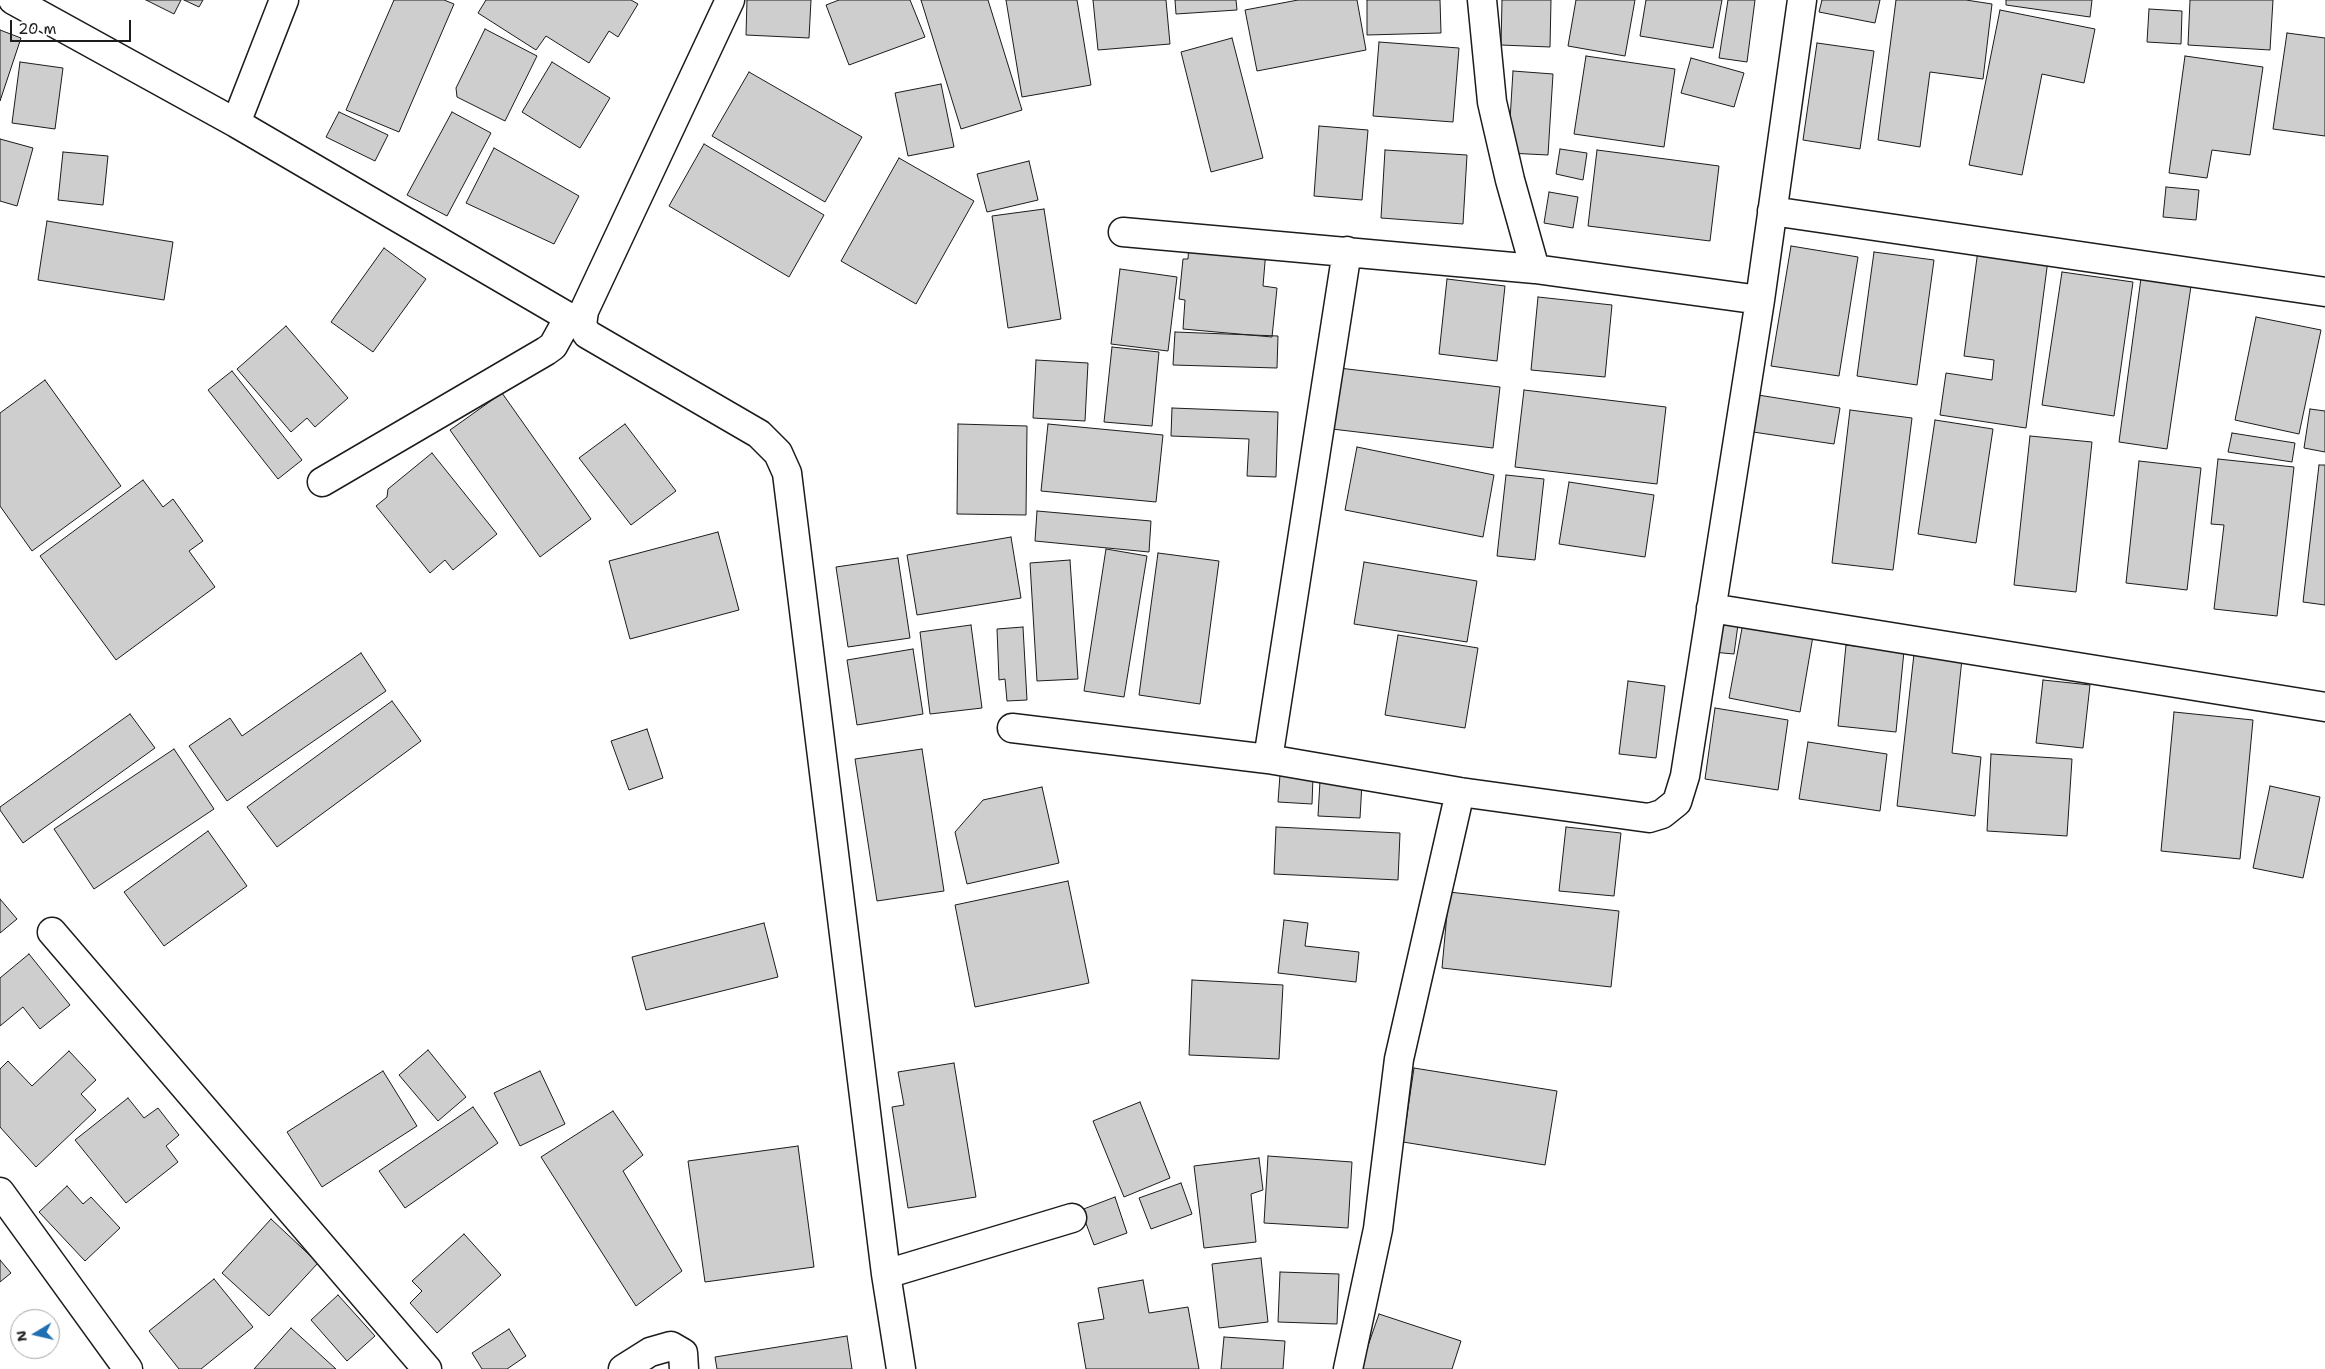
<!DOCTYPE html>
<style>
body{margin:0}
#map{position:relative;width:2325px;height:1369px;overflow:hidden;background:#fff;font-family:"Shantell Sans",sans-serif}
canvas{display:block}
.north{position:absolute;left:10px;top:1309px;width:50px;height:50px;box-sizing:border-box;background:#fff;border:1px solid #a4a4a4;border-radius:50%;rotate:261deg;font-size:14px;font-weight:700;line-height:20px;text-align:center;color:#1c1c1c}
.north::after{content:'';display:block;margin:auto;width:18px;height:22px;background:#1f6fb2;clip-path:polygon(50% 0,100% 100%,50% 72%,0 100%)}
.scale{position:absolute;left:10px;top:20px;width:121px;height:22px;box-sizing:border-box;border:2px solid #1c1c1c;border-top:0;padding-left:6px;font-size:15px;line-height:18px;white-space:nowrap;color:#1c1c1c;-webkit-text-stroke:4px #fff;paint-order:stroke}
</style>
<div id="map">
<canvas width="2325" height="1369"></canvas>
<div class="north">N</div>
<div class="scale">20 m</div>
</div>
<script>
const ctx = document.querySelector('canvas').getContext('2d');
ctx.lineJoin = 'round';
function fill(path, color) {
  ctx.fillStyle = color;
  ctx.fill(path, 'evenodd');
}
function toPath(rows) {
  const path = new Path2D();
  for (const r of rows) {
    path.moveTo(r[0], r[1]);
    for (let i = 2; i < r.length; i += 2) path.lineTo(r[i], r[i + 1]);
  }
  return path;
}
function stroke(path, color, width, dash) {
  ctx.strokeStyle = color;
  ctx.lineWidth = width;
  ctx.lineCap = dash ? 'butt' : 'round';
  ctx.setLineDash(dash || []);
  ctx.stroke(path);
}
const building = toPath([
 [146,0,181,0,174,14,146,0],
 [184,0,203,0,199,7,184,0],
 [394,0,444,0,454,4,399,132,346,110,394,0],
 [486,0,631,0,638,4,618,37,609,31,589,63,546,36,536,50,478,13,486,0],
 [747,0,811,0,809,38,746,35,747,0],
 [839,0,910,0,925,37,849,65,826,5,839,0],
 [921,0,988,0,1022,110,961,129,921,0],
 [1006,0,1077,0,1091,85,1022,97,1006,0],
 [1093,0,1166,0,1170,44,1098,50,1093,0],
 [1175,0,1236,0,1237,10,1176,14,1175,0],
 [1298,0,1357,0,1366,50,1257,71,1245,10,1298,0],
 [1367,0,1440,0,1441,33,1367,35,1367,0],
 [1502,0,1551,0,1550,47,1501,45,1502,0],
 [1576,0,1635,0,1625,56,1568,46,1576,0],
 [1646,0,1722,0,1713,48,1640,36,1646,0],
 [1728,0,1755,0,1747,62,1719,58,1728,0],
 [1822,0,1880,0,1875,23,1819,12,1822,0],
 [1896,0,1966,0,1992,4,1983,79,1930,72,1920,147,1878,140,1896,0],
 [2006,0,2092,0,2090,17,2006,5,2006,0],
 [2190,0,2273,0,2270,50,2188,45,2190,0],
 [2149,9,2182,11,2181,44,2147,42,2149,9],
 [2000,10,2095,29,2084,83,2042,74,2022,175,1969,165,2000,10],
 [485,29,537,56,505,121,457,97,456,88,485,29],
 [0,30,21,38,0,101,0,30],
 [2287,33,2325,38,2325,136,2273,129,2287,33],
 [1232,38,1263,158,1211,172,1181,52,1232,38],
 [1379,42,1459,48,1453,122,1373,116,1379,42],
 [1817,43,1874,51,1860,149,1803,140,1817,43],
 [1586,56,1675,69,1664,147,1574,134,1586,56],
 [2185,56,2263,67,2250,155,2212,150,2207,178,2169,173,2185,56],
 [1691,58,1744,73,1734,107,1681,93,1691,58],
 [20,62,63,68,55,129,12,123,20,62],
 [552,62,610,98,580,148,522,112,552,62],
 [1513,71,1553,74,1548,155,1508,153,1513,71],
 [749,72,862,137,825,202,712,136,749,72],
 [941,84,954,147,908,156,895,93,941,84],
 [339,112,388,135,375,161,326,137,339,112],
 [452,112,491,133,447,216,407,195,452,112],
 [1319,126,1368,130,1362,200,1314,196,1319,126],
 [0,139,33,148,17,206,0,201,0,139],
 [704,144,824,215,789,277,669,206,704,144],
 [494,148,579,196,554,244,466,203,494,148],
 [1560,149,1587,153,1583,180,1556,174,1560,149],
 [1385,150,1467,155,1463,224,1381,218,1385,150],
 [1597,150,1719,166,1710,241,1588,226,1597,150],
 [63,152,108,156,103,205,58,200,63,152],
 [899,158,974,201,916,304,841,261,899,158],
 [1029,161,1038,200,987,212,977,174,1029,161],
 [2166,187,2199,190,2196,220,2163,217,2166,187],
 [1549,192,1578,197,1573,228,1544,223,1549,192],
 [1044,209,1061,319,1008,328,992,216,1044,209],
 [47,221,173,242,164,300,38,280,47,221],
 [1189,243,1266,250,1263,286,1277,288,1272,337,1183,329,1185,300,1179,299,1183,259,1188,259,1189,243],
 [1791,246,1858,257,1839,376,1771,366,1791,246],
 [384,248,426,279,373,352,331,322,384,248],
 [1978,250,2048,260,2026,428,1940,415,1946,373,1992,380,1994,360,1964,356,1978,250],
 [1874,252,1934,260,1917,385,1857,376,1874,252],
 [1120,269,1177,277,1168,351,1111,344,1120,269],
 [2062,272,2133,282,2114,416,2042,405,2062,272],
 [2141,278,2191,286,2167,449,2119,442,2141,278],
 [1447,279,1505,286,1497,361,1439,354,1447,279],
 [1538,297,1612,305,1605,377,1531,370,1538,297],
 [2256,317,2321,330,2299,434,2235,420,2256,317],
 [286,326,348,398,315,427,307,418,291,432,237,369,286,326],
 [1175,332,1278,336,1277,368,1173,365,1175,332],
 [1112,347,1159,352,1152,426,1104,422,1112,347],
 [1036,360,1088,363,1085,421,1033,418,1036,360],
 [1339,368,1500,387,1493,448,1332,429,1339,368],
 [232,371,302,460,278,479,208,390,232,371],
 [45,380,121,486,32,551,0,506,0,413,45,380],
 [1524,390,1666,407,1657,484,1515,467,1524,390],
 [502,393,591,519,540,557,450,430,502,393],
 [1758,395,1840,408,1834,444,1753,432,1758,395],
 [1172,408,1278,412,1276,477,1247,476,1249,439,1171,436,1172,408],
 [2310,409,2325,411,2325,452,2304,448,2310,409],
 [1850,410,1912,418,1893,570,1832,563,1850,410],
 [1935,420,1993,429,1976,543,1918,534,1935,420],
 [625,424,676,491,631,525,579,458,625,424],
 [958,424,1027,426,1026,515,957,514,958,424],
 [1048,424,1163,435,1156,502,1041,491,1048,424],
 [2232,433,2295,443,2292,462,2228,452,2232,433],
 [2030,436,2092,442,2076,592,2014,585,2030,436],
 [1357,447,1494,475,1483,537,1345,510,1357,447],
 [432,453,497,534,453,570,445,560,430,573,376,506,387,497,388,489,432,453],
 [2218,459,2294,467,2277,616,2214,609,2224,525,2211,524,2218,459],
 [2139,461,2201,468,2187,590,2126,583,2139,461],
 [2319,465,2325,465,2325,605,2303,602,2319,465],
 [1506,475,1544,479,1535,560,1497,556,1506,475],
 [143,480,163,507,173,499,203,541,189,551,215,587,116,660,40,556,143,480],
 [1569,482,1654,495,1645,557,1559,544,1569,482],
 [1037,511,1151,521,1149,552,1035,541,1037,511],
 [718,532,739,610,630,639,609,561,718,532],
 [1011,537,1021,598,917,615,907,555,1011,537],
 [1106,549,1147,556,1124,697,1084,691,1106,549],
 [1158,553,1219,561,1200,704,1139,695,1158,553],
 [898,558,910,638,848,647,836,567,898,558],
 [1070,560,1078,679,1037,681,1030,563,1070,560],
 [1364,562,1477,581,1467,642,1354,624,1364,562],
 [1717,614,1739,617,1734,654,1712,652,1717,614],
 [1743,623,1813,636,1800,712,1729,698,1743,623],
 [971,625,982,708,930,714,920,632,971,625],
 [1023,627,1027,700,1007,701,1005,679,999,680,997,629,1023,627],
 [1398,635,1478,648,1465,728,1385,715,1398,635],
 [1846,645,1904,651,1896,732,1838,726,1846,645],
 [913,649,923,714,857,725,847,660,913,649],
 [361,653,386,691,227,801,189,746,230,718,242,736,361,653],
 [1914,654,1962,659,1952,753,1981,757,1975,816,1897,806,1914,654],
 [2043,680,2090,685,2083,748,2036,743,2043,680],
 [1628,681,1665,686,1656,758,1619,754,1628,681],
 [392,701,421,741,277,847,247,807,392,701],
 [1715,708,1788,720,1778,790,1705,779,1715,708],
 [2174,712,2253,720,2240,859,2161,851,2174,712],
 [130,714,155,748,23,843,0,810,0,807,130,714],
 [647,729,663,778,629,790,611,741,647,729],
 [1808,742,1887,754,1880,811,1799,799,1808,742],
 [174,749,214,809,94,889,54,829,174,749],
 [922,749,944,891,877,901,855,759,922,749],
 [1991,754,2072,759,2067,836,1987,831,1991,754],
 [1280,775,1313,777,1312,804,1278,802,1280,775],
 [1320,781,1362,783,1360,818,1318,816,1320,781],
 [2270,786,2320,797,2303,878,2253,868,2270,786],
 [1042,787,1059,863,967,884,955,832,983,800,1042,787],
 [1276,827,1400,833,1398,880,1274,874,1276,827],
 [1566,827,1621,833,1614,896,1559,891,1566,827],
 [208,831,247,886,164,946,124,892,208,831],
 [1068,881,1089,983,975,1007,955,905,1068,881],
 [1449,892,1619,911,1611,987,1442,968,1449,892],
 [0,899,17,919,0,933,0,899],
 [1284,920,1308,923,1305,946,1359,952,1356,982,1278,973,1284,920],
 [764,923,778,977,646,1010,632,957,764,923],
 [29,954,70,1005,40,1029,23,1007,0,1026,0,978,29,954],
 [1192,980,1283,985,1279,1059,1189,1055,1192,980],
 [428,1050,466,1097,438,1121,399,1075,428,1050],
 [69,1051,96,1080,81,1094,96,1110,36,1167,0,1127,0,1069,8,1061,32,1086,69,1051],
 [954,1063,976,1197,908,1208,892,1107,904,1105,898,1072,954,1063],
 [1414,1068,1557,1091,1545,1165,1403,1142,1414,1068],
 [383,1071,417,1126,322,1187,287,1132,383,1071],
 [540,1071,565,1124,520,1146,494,1093,540,1071],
 [128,1098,144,1118,158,1108,179,1135,166,1146,178,1162,126,1203,75,1140,128,1098],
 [1140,1102,1170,1178,1124,1197,1093,1121,1140,1102],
 [473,1107,498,1143,405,1208,379,1171,473,1107],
 [613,1111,643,1155,623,1171,682,1271,636,1306,541,1157,613,1111],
 [798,1146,814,1267,705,1282,688,1161,798,1146],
 [1268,1156,1352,1162,1348,1228,1264,1223,1268,1156],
 [1259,1158,1263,1190,1251,1194,1256,1242,1204,1248,1194,1166,1259,1158],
 [1181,1183,1192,1214,1151,1229,1139,1198,1181,1183],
 [67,1186,83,1204,91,1197,120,1228,85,1261,39,1212,67,1186],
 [1115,1197,1127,1233,1094,1245,1081,1210,1115,1197],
 [271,1219,318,1263,269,1316,222,1273,271,1219],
 [464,1234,501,1275,437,1333,410,1303,422,1291,412,1281,464,1234],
 [1261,1258,1268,1322,1219,1328,1212,1264,1261,1258],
 [0,1260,11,1273,0,1282,0,1260],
 [1280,1272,1339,1274,1337,1324,1278,1322,1280,1272],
 [214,1279,253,1327,201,1369,179,1369,149,1331,214,1279],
 [1143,1280,1149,1313,1188,1307,1199,1369,1086,1369,1078,1323,1104,1319,1098,1288,1143,1280],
 [338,1295,375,1336,347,1361,311,1320,338,1295],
 [1379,1314,1461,1341,1452,1369,1360,1369,1379,1314],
 [291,1328,336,1369,254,1369,291,1328],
 [509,1329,526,1356,507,1369,482,1369,472,1353,509,1329],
 [847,1336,852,1369,717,1369,715,1357,847,1336],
 [1224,1337,1285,1341,1283,1369,1221,1369,1224,1337]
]);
const minor = toPath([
 [13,0,236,123,582,325,587,334,759,434,778,453,787,473,886,1274,901,1369],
 [1482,0,1492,102,1510,180,1535,269],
 [236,123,284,0],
 [1772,211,2325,292],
 [1123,232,1535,269,1760,300],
 [582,325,584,311,730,0],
 [322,482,546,351,553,346,569,317],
 [1711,608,2325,707],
 [1012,728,1268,759,1460,792,1649,818,1662,814,1677,802,1685,776,1760,300,1802,0],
 [1268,759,1347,251],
 [52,932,427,1369],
 [0,1192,128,1369],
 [886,1274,1072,1218],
 [623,1369,650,1352,671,1346,683,1353,684,1369],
 [1348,1369,1378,1229,1399,1059,1460,792]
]);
fill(building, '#cecece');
stroke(building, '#1c1c1c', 1);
stroke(minor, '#1c1c1c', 31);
stroke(minor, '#fff', 28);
</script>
